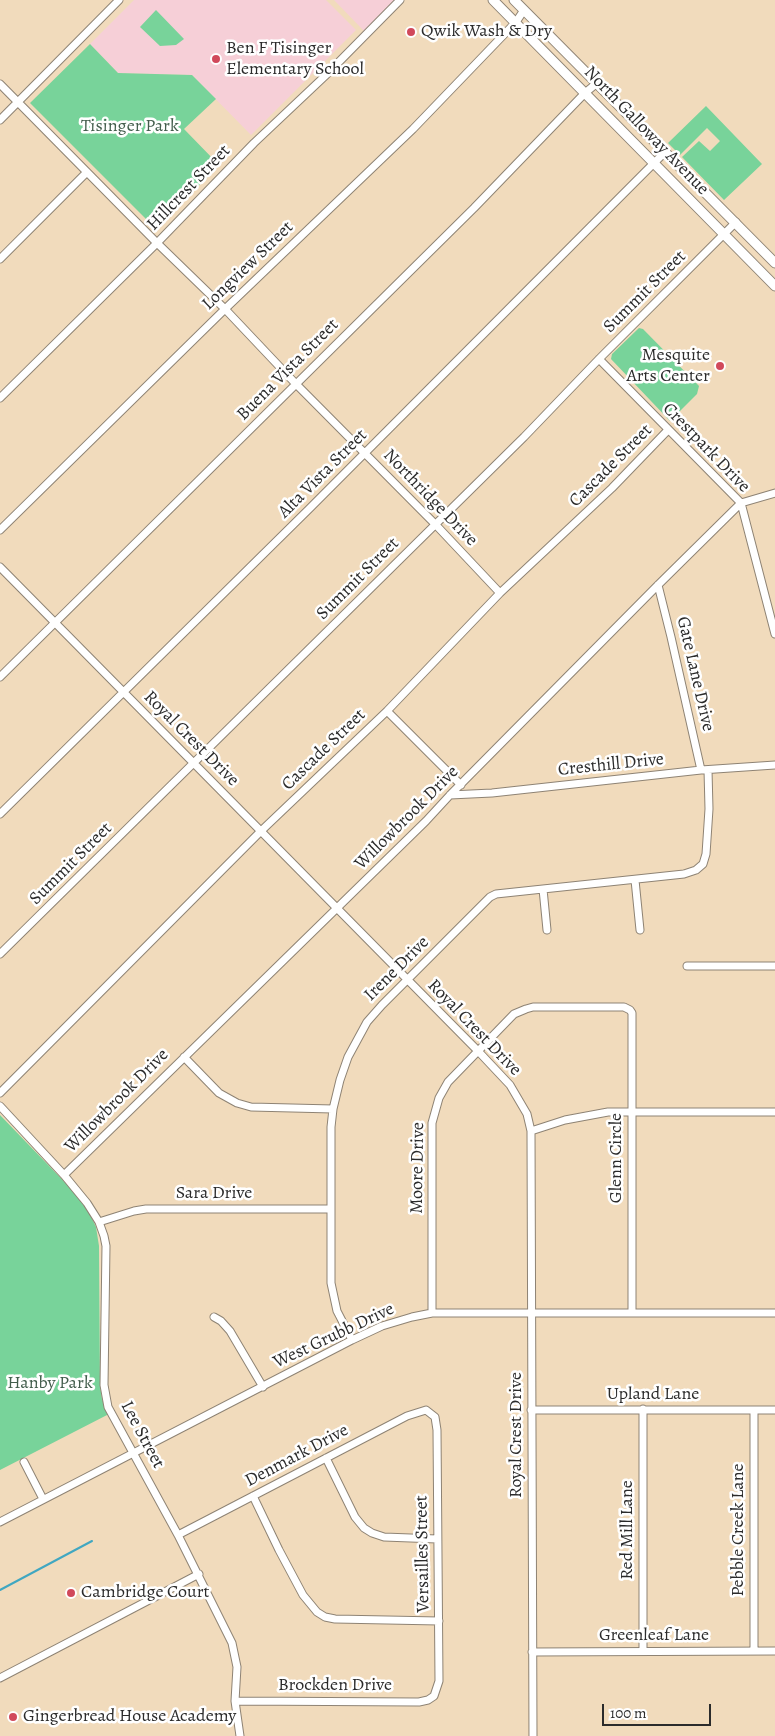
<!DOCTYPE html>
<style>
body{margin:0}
#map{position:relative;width:775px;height:1736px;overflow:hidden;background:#f1dbbc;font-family:Alegreya,serif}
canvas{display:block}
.scale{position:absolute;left:602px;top:1704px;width:109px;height:22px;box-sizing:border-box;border:2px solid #2b2b2b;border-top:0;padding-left:6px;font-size:15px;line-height:18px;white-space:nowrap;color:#2b2b2b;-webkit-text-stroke:4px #fff;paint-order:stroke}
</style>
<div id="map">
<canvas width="775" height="1736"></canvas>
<div class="scale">100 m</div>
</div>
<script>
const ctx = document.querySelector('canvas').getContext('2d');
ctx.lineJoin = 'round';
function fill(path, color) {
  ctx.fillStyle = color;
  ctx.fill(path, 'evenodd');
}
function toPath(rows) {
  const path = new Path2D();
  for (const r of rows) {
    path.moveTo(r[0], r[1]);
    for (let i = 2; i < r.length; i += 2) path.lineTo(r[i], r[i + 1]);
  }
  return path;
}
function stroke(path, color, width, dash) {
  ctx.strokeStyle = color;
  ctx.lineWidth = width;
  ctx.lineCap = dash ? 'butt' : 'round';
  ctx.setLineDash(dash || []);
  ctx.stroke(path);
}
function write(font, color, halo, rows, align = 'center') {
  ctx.font = font + ' Alegreya,serif';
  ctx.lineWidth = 5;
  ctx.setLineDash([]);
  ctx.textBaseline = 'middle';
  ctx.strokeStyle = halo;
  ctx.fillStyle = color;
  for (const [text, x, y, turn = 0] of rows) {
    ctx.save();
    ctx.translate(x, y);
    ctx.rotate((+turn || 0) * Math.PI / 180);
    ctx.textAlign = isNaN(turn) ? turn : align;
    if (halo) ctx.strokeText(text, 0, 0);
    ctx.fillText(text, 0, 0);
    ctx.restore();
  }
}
const built = toPath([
 [134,0,326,0,356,30,251,135,192,75,118,73,90,44],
 [334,0,395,0,364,31]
]);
const green = toPath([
 [156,10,184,39,176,45,160,46,140,27],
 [90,44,118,73,192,75,216,99,184,129,219,165,156,229,30,103],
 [706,106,762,164,724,200,682,157,699,141,710,151,720,141,707,128,680,155,668,143],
 [639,328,643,329,699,386,697,394,670,421,611,359,612,354],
 [0,1115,80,1198,89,1212,96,1227,99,1246,100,1385,102,1399,109,1414,0,1470]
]);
const stream = toPath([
 [0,1590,92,1541]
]);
const minor = toPath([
 [0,84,157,243,225,309,295,383,435,524,500,593],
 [0,120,119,0],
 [0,259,87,172],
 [599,359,741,503,775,634],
 [0,398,157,243,254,143,325,76,400,0],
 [0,530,225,309,413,129,516,22,524,10],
 [0,567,478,1051,510,1085,527,1114,531,1131,533,1736],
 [658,585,671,637,701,770],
 [0,677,474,208,585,93,597,83],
 [387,711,461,785],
 [450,795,492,793,701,770,775,765],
 [0,814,310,508,665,152],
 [635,880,640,930],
 [543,889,547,930],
 [0,954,524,437,599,359,736,222],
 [687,966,775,966],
 [184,1057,219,1093,237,1103,251,1107,333,1109],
 [0,1093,261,831,387,711,500,593,612,488,668,430],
 [0,1106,64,1175,87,1203,99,1222,104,1236,106,1246,104,1385,108,1407,178,1535,232,1643,237,1667,235,1701,240,1736],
 [531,1131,565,1120,608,1112,775,1112],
 [64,1175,426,821,450,795,658,585,741,503,775,493],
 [99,1222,134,1211,146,1209,330,1209],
 [432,1313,432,1123,439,1098,448,1082,514,1014,526,1009,533,1007,624,1007,630,1010,632,1013,632,1312],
 [214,1317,221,1321,230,1331,263,1387],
 [352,1340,337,1311,331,1283,331,1127,333,1109,340,1080,348,1057,367,1022,382,1005,490,897,496,894,684,874,696,870,703,864,706,854,709,809,708,770],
 [643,1409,643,1651],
 [531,1410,775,1410],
 [754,1410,754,1650],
 [326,1458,355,1517,364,1528,372,1533,384,1537,437,1539],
 [24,1462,43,1499],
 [253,1496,279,1550,303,1595,317,1612,325,1617,335,1619,439,1621],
 [0,1522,352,1340,382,1326,412,1317,432,1313,775,1313],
 [178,1535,407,1416,426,1410,435,1417,437,1430,439,1681,434,1696,428,1700,419,1702,235,1701],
 [532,1652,775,1651],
 [0,1678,199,1574]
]);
const major = toPath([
 [493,0,775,286],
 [514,0,775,263]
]);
const markers = [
 [411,32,5,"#d1495b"],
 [216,59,5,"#d1495b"],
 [720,366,5,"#d1495b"],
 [71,1593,5,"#d1495b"],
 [13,1717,5,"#d1495b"]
];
const poiNames = [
 ["Qwik Wash & Dry",421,32],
 ["Ben F Tisinger",226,49],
 ["Elementary School",226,70],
 ["Mesquite",710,356,"right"],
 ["Arts Center",710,377,"right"],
 ["Cambridge Court",81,1593],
 ["Gingerbread House Academy",23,1717]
];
const parkNames = [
 ["Tisinger Park",130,127],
 ["Hanby Park",50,1384]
];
const streetNames = [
 ["North Galloway Avenue",646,131,46],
 ["Hillcrest Street",189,188,-46],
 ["Longview Street",248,266,-44],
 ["Summit Street",645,292,-45],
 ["Buena Vista Street",288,370,-45],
 ["Crestpark Drive",706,448,46],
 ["Cascade Street",611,466,-45],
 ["Alta Vista Street",323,474,-45],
 ["Northridge Drive",430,498,46],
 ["Summit Street",358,579,-45],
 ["Gate Lane Drive",695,674,77],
 ["Royal Crest Drive",191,739,45],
 ["Cascade Street",324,750,-44],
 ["Cresthill Drive",611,765,-6],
 ["Willowbrook Drive",407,818,-45],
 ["Summit Street",71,864,-45],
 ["Irene Drive",397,969,-45],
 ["Royal Crest Drive",474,1028,46],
 ["Willowbrook Drive",117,1101,-45],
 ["Glenn Circle",617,1158,-90],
 ["Moore Drive",418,1168,-89],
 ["Sara Drive",214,1194],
 ["West Grubb Drive",334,1336,-25],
 ["Upland Lane",653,1395],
 ["Lee Street",142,1435,62],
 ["Royal Crest Drive",517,1435,-90],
 ["Denmark Drive",297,1456,-28],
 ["Red Mill Lane",628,1530,-90],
 ["Pebble Creek Lane",739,1530,-90],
 ["Versailles Street",423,1554,-91],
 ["Greenleaf Lane",654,1636],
 ["Brockden Drive",335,1686]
];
fill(built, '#f6cfd7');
fill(green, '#78d39a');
stroke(stream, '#40a7c1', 2);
stroke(minor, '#8e8374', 9);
stroke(major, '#8e8374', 11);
stroke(minor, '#fff', 7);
stroke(major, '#fff', 9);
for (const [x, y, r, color] of markers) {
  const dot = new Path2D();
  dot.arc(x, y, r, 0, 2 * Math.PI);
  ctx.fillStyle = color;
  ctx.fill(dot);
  stroke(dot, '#fff', 2);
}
write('18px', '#2b2b2b', '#fff', poiNames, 'left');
write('18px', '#425d4c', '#fff', parkNames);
write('18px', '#2b2b2b', '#fff', streetNames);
</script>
